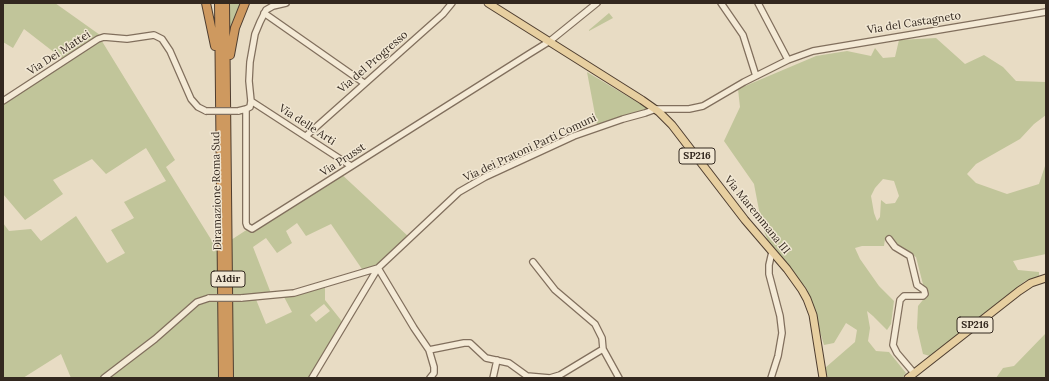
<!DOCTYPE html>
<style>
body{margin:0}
#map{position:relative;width:1049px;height:381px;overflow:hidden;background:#e8dcc4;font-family:Lora,serif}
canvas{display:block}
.frame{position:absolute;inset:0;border:4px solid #33281f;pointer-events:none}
</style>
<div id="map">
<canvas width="1049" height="381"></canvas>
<div class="frame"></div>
</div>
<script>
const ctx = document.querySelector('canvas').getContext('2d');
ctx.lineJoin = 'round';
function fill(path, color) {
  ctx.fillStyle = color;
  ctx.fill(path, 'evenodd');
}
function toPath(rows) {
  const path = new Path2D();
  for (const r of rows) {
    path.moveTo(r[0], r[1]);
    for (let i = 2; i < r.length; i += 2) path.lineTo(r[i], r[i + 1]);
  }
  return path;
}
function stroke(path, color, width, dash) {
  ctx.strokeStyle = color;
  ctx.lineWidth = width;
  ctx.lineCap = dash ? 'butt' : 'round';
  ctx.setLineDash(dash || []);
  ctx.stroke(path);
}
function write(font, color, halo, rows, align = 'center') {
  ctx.font = font + ' Lora,serif';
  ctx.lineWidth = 3;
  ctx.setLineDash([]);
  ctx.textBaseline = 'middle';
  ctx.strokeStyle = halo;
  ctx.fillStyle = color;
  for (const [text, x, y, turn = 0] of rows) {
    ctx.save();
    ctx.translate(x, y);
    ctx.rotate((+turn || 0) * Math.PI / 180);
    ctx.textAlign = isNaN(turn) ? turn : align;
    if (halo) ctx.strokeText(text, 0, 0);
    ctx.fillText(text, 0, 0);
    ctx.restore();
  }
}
const green = toPath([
 [3,3,55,3,100,35,100,38,175,160,166,167,217,249,338,171,410,238,378,268,364,272,331,224,306,236,297,223,286,231,292,243,277,253,266,238,253,247,272,296,255,297,266,324,292,312,283,295,325,284,325,300,344,324,312,378,71,378,61,354,23,378,3,378,3,223,9,231,31,229,41,241,76,216,107,263,125,253,111,230,134,218,124,202,166,181,146,148,106,174,92,159,53,180,63,194,25,220,3,194,3,101,64,60,24,29,13,48,3,42],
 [324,304,330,311,316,322,310,315],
 [229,3,241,3,230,30,229,29],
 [609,13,613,18,589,31,589,30],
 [936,38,965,64,984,55,1003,67,1016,81,1046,82,1046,115,1034,124,1020,139,976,164,967,174,976,183,1007,194,1039,184,1046,163,1046,254,1013,261,1018,270,1039,272,1039,277,1025,281,930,356,923,354,917,328,918,306,926,296,916,257,893,245,885,239,884,246,862,246,855,248,860,259,879,286,894,301,891,324,887,330,873,316,867,311,870,328,868,341,876,351,889,352,906,373,902,378,828,378,825,368,855,342,857,330,846,323,834,343,824,345,807,289,768,241,762,226,754,184,724,141,740,107,738,89,816,56,847,51,871,56,875,48,883,58,895,57,899,40],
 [883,179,894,181,899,196,895,203,886,204,881,200,880,217,877,221,874,213,871,196,875,188],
 [587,72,647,108,646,111,618,118,597,125],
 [1046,333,1046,378,996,378,1003,368,1014,366]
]);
const minor = toPath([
 [721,3,743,35,756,76],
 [758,3,788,60],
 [264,13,364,83],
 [3,101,98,39,104,37,127,39,154,35,162,39,170,51,191,99,198,107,206,111],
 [251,101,351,166],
 [246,109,246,223,247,226,252,229,529,54,550,41,597,3],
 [238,111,246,109,250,107,251,101,249,81,250,62,255,34,260,22,266,10,273,6,286,3],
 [306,136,443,14,452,3],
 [889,239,895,247,910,256,917,285,924,290,925,294,923,296,904,296,900,300,893,345,897,353,914,373],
 [533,262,555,290,595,324,602,338,603,349,619,378],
 [378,268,414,328,429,350,464,343,470,343,486,358,509,363,527,376,550,378,560,375,603,349],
 [241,298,294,293,378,268],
 [429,350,434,367,434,373,430,378],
 [104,378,155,339,197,302,209,298],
 [312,378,378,268,459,192,485,177,574,136,623,119,645,113,656,109,689,109,703,106,744,82,788,60,813,51,1046,12],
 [493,378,497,360],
 [771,378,778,356,782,333,780,316,769,274,769,265,772,252]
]);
const major = toPath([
 [488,3,642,100,659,112,672,125,745,220,787,269,802,290,807,299,813,315,823,378],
 [908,378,1019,291,1031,283,1046,278]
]);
const highway = toPath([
 [206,3,215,46],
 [219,3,223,378],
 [225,3,229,378],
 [230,55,235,28,245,3]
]);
const minorBridge = toPath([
 [206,111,238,111],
 [209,298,241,298]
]);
const shields = [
 [697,156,36],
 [228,279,34],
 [975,325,36]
];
const shieldNames = [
 ["SP216",697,156],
 ["A1dir",228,279],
 ["SP216",975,325]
];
const streetNames = [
 ["Via del Castagneto",914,23,-9],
 ["Via Dei Mattei",59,53,-33],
 ["Via del Progresso",373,62,-41],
 ["Via delle Arti",307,125,33],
 ["Via dei Pratoni Parti Comuni",530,148,-25],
 ["Via Prusst",343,160,-33],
 ["Diramazione Roma Sud",217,191,-91],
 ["Via Maremmana III",757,215,51]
];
fill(green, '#c1c59a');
stroke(minor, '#816f5d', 8);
stroke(major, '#4f3e30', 9);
stroke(highway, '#4f3e30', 10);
stroke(minor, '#f4ead6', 5.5);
stroke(major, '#e7cfa0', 7);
stroke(highway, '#ce995f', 8);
stroke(minorBridge, '#816f5d', 8, []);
stroke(minorBridge, '#f4ead6', 5.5);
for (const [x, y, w] of shields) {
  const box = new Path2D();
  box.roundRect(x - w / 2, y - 8, w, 16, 3);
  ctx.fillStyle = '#f1e7d3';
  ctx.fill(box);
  stroke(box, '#33281f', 1);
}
write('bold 10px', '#33281f', null, shieldNames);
write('11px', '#33281f', '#f1e7d3', streetNames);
</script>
